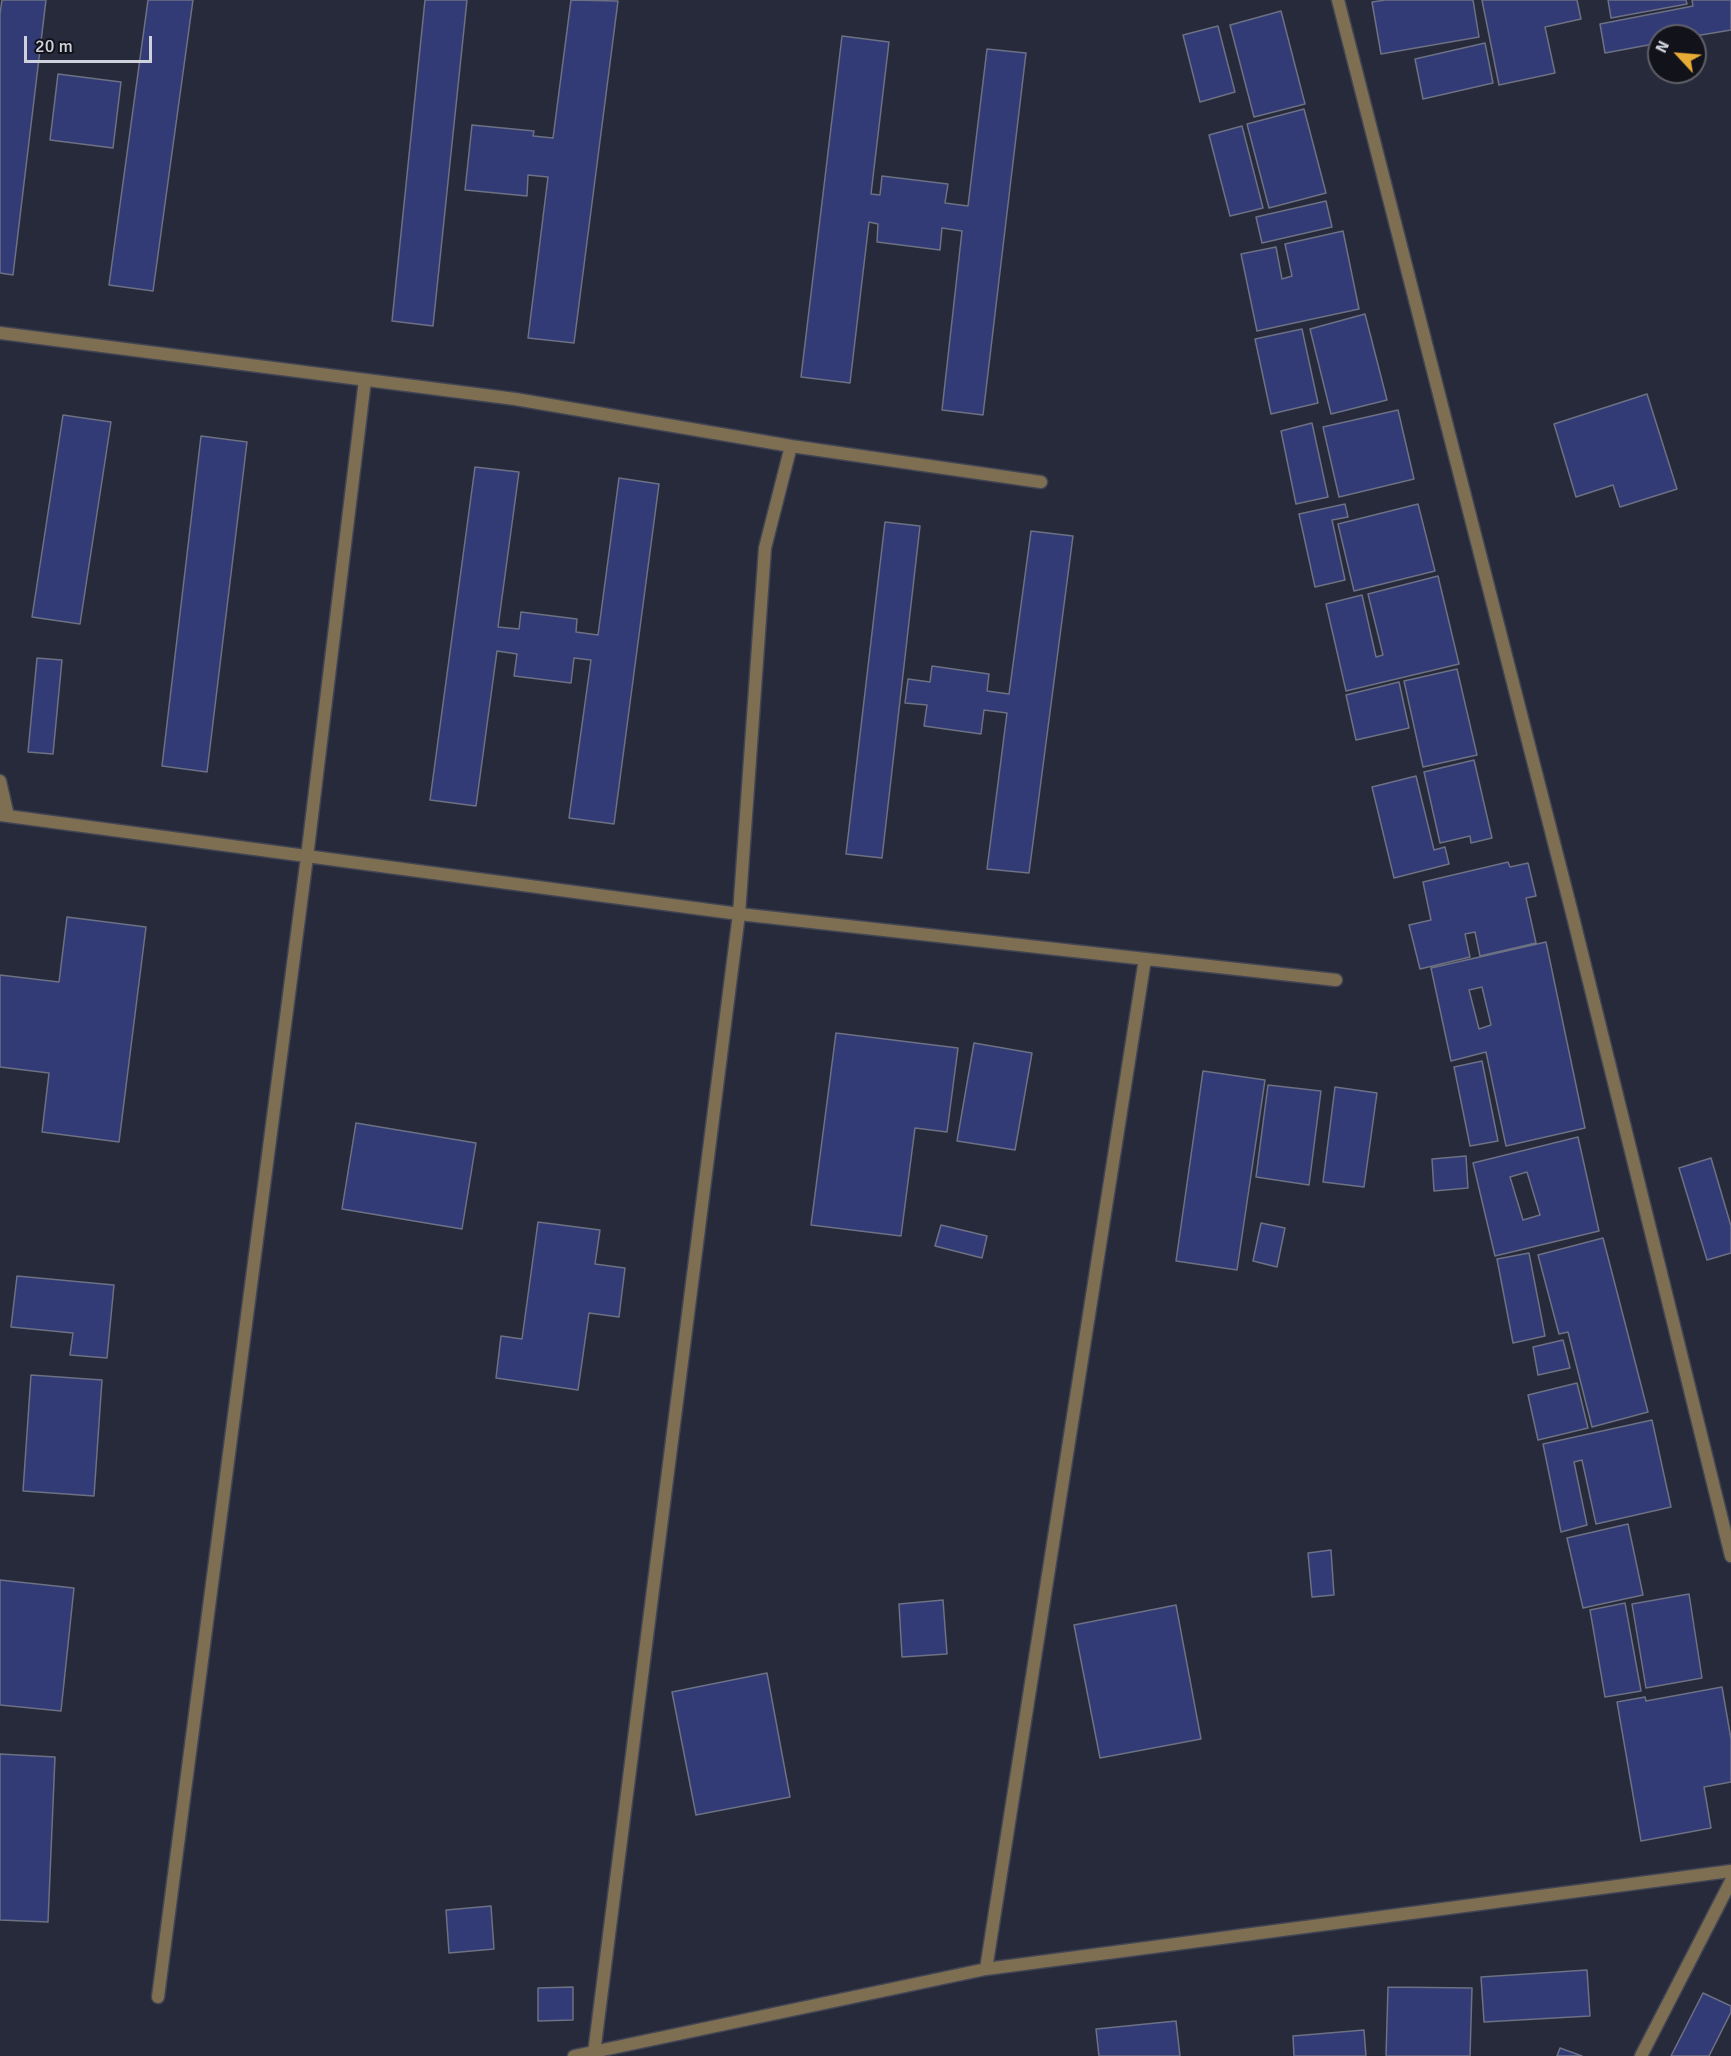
<!DOCTYPE html>
<style>
body{margin:0}
#map{position:relative;width:1731px;height:2056px;overflow:hidden;background:#272a3a;font-family:Signika,sans-serif}
canvas{display:block}
.north{position:absolute;left:1647px;top:24px;width:60px;height:60px;box-sizing:border-box;background:#12131a;border:2px solid #5e5f68;border-radius:50%;rotate:296deg;font-size:16px;font-weight:700;line-height:24px;text-align:center;color:#cfd2dc}
.north::after{content:'';display:block;margin:auto;width:21px;height:27px;background:#e7ac36;clip-path:polygon(50% 0,100% 100%,50% 72%,0 100%)}
.scale{position:absolute;left:24px;top:36px;width:128px;height:27px;box-sizing:border-box;border:3px solid #cfd2dc;border-top:0;padding-left:8px;font-size:18px;line-height:21px;white-space:nowrap;color:#cfd2dc;-webkit-text-stroke:4px #12131a;paint-order:stroke}
</style>
<div id="map">
<canvas width="1731" height="2056"></canvas>
<div class="north">N</div>
<div class="scale">20 m</div>
</div>
<script>
const ctx = document.querySelector('canvas').getContext('2d');
ctx.lineJoin = 'round';
function fill(path, color) {
  ctx.fillStyle = color;
  ctx.fill(path, 'evenodd');
}
function toPath(rows) {
  const path = new Path2D();
  for (const r of rows) {
    path.moveTo(r[0], r[1]);
    for (let i = 2; i < r.length; i += 2) path.lineTo(r[i], r[i + 1]);
  }
  return path;
}
function stroke(path, color, width, dash) {
  ctx.strokeStyle = color;
  ctx.lineWidth = width;
  ctx.lineCap = dash ? 'butt' : 'round';
  ctx.setLineDash(dash || []);
  ctx.stroke(path);
}
const building = toPath([
 [2,0,46,0,13,275,0,273,0,14,2,0],
 [148,0,193,0,153,291,109,285,148,0],
 [425,0,467,0,433,326,392,321,425,0],
 [571,0,618,1,574,343,528,338,548,177,528,175,527,196,465,190,472,125,534,131,533,136,553,138,571,0],
 [1385,0,1473,0,1479,37,1381,54,1372,2,1385,0],
 [1482,0,1577,0,1581,19,1545,27,1555,73,1499,85,1482,0],
 [1608,0,1686,0,1687,4,1611,18,1608,0],
 [1692,0,1731,0,1731,30,1695,36,1659,36,1659,43,1605,53,1600,24,1693,6,1692,0],
 [1281,11,1305,104,1254,117,1230,25,1281,11],
 [1218,26,1235,92,1200,102,1183,35,1218,26],
 [842,36,889,42,871,194,880,195,882,176,948,184,945,203,968,206,987,49,1026,53,983,415,942,410,962,231,942,228,940,250,877,242,878,224,869,222,850,383,801,377,842,36],
 [1485,43,1493,83,1423,99,1415,59,1485,43],
 [58,74,121,82,113,148,50,140,58,74],
 [1304,109,1326,193,1269,208,1247,124,1304,109],
 [1242,126,1263,208,1230,216,1209,135,1242,126],
 [1326,201,1332,227,1262,243,1256,217,1326,201],
 [1343,231,1359,309,1257,331,1241,254,1276,247,1282,279,1292,276,1285,244,1343,231],
 [1365,314,1387,400,1331,414,1310,329,1365,314],
 [1302,329,1318,403,1271,414,1255,339,1302,329],
 [1647,394,1677,489,1620,507,1613,485,1576,497,1554,424,1647,394],
 [1398,410,1414,479,1339,497,1323,427,1398,410],
 [63,415,111,422,80,624,32,617,63,415],
 [1312,423,1328,497,1296,504,1281,431,1312,423],
 [201,436,247,442,207,772,162,766,201,436],
 [475,467,519,472,498,627,519,629,521,612,577,619,576,632,598,635,619,478,659,484,614,824,569,818,591,660,574,658,571,683,514,676,517,654,497,651,476,806,430,800,475,467],
 [1345,504,1348,517,1332,520,1345,580,1315,587,1299,514,1345,504],
 [1418,504,1435,571,1354,591,1338,524,1418,504],
 [885,522,920,526,882,858,846,854,885,522],
 [1031,531,1073,536,1029,873,987,869,1007,713,984,710,981,734,924,726,927,705,905,703,908,679,930,682,932,666,989,674,987,691,1009,694,1031,531],
 [1438,576,1459,664,1346,691,1326,604,1362,595,1376,657,1383,655,1368,594,1438,576],
 [37,658,62,660,53,754,28,752,37,658],
 [1457,669,1477,755,1423,767,1404,681,1457,669],
 [1399,682,1409,728,1356,740,1346,695,1399,682],
 [1474,760,1492,838,1471,843,1470,836,1440,843,1424,772,1474,760],
 [1416,776,1434,850,1445,847,1449,864,1394,878,1372,787,1416,776],
 [1508,862,1510,867,1528,863,1536,896,1526,898,1536,943,1480,956,1475,932,1465,934,1470,957,1420,969,1409,925,1431,920,1423,882,1508,862],
 [67,917,146,927,119,1142,42,1132,49,1073,0,1067,0,975,59,982,67,917],
 [1546,942,1585,1128,1506,1146,1486,1052,1451,1061,1431,968,1546,942],
 [1482,987,1491,1025,1479,1029,1469,990,1482,987],
 [836,1033,958,1048,947,1132,915,1128,901,1236,811,1225,836,1033],
 [974,1043,1032,1053,1015,1150,957,1141,974,1043],
 [1482,1061,1498,1141,1470,1146,1454,1067,1482,1061],
 [1203,1071,1265,1080,1237,1270,1176,1261,1203,1071],
 [1268,1085,1321,1091,1309,1185,1256,1177,1268,1085],
 [1335,1087,1377,1093,1364,1187,1323,1182,1335,1087],
 [356,1123,476,1143,462,1229,342,1209,356,1123],
 [1578,1137,1599,1231,1495,1256,1473,1163,1578,1137],
 [1527,1172,1540,1215,1523,1220,1510,1177,1527,1172],
 [1466,1156,1468,1188,1434,1191,1432,1159,1466,1156],
 [1711,1158,1731,1226,1731,1253,1707,1260,1679,1168,1711,1158],
 [538,1222,600,1230,595,1264,625,1268,619,1317,589,1313,578,1390,496,1378,501,1336,522,1339,538,1222],
 [1261,1223,1285,1228,1277,1267,1253,1261,1261,1223],
 [941,1225,987,1236,982,1258,935,1246,941,1225],
 [1603,1238,1648,1412,1592,1427,1568,1332,1559,1334,1538,1255,1603,1238],
 [1529,1253,1545,1336,1513,1343,1497,1259,1529,1253],
 [17,1276,114,1285,107,1358,70,1355,73,1333,11,1327,17,1276],
 [1563,1340,1570,1368,1538,1375,1533,1347,1563,1340],
 [31,1375,102,1380,94,1496,23,1491,31,1375],
 [1577,1383,1588,1428,1538,1440,1528,1395,1577,1383],
 [1652,1420,1671,1507,1596,1524,1582,1460,1574,1462,1587,1525,1561,1532,1543,1444,1652,1420],
 [1628,1524,1643,1595,1583,1608,1567,1538,1628,1524],
 [1331,1550,1334,1595,1312,1597,1308,1553,1331,1550],
 [0,1580,74,1588,61,1711,0,1705,0,1580],
 [1689,1594,1702,1678,1646,1688,1632,1604,1689,1594],
 [943,1600,947,1654,902,1657,899,1604,943,1600],
 [1625,1603,1641,1691,1605,1697,1590,1610,1625,1603],
 [1176,1605,1201,1739,1100,1758,1074,1625,1176,1605],
 [767,1673,790,1797,696,1815,672,1692,767,1673],
 [1722,1687,1731,1739,1731,1782,1704,1787,1711,1828,1641,1841,1617,1702,1645,1697,1646,1701,1722,1687],
 [0,1754,55,1757,48,1922,0,1920,0,1754],
 [491,1906,494,1949,449,1953,446,1910,491,1906],
 [1587,1970,1590,2016,1484,2022,1481,1977,1587,1970],
 [573,1987,573,2020,538,2021,538,1988,573,1987],
 [1388,1987,1472,1988,1470,2056,1386,2056,1388,1987],
 [1703,1993,1731,2006,1731,2012,1709,2056,1671,2056,1703,1993],
 [1176,2021,1180,2056,1099,2056,1096,2029,1176,2021],
 [1364,2030,1366,2056,1294,2056,1293,2036,1364,2030],
 [1560,2048,1582,2056,1557,2056,1560,2048]
]);
const minor = toPath([
 [1338,0,1572,913,1731,1556],
 [0,333,515,399,791,446,1041,482],
 [0,781,8,816],
 [0,815,739,914,1336,980],
 [986,1969,1145,959],
 [158,1997,307,857,365,380],
 [594,2053,739,914,765,548,791,446],
 [574,2056,986,1969,1731,1871],
 [1641,2056,1731,1881]
]);
fill(building, '#333b77');
stroke(building, '#6c7183', 1.5);
stroke(minor, '#424554', 15);
stroke(minor, '#7e6e52', 12);
</script>
